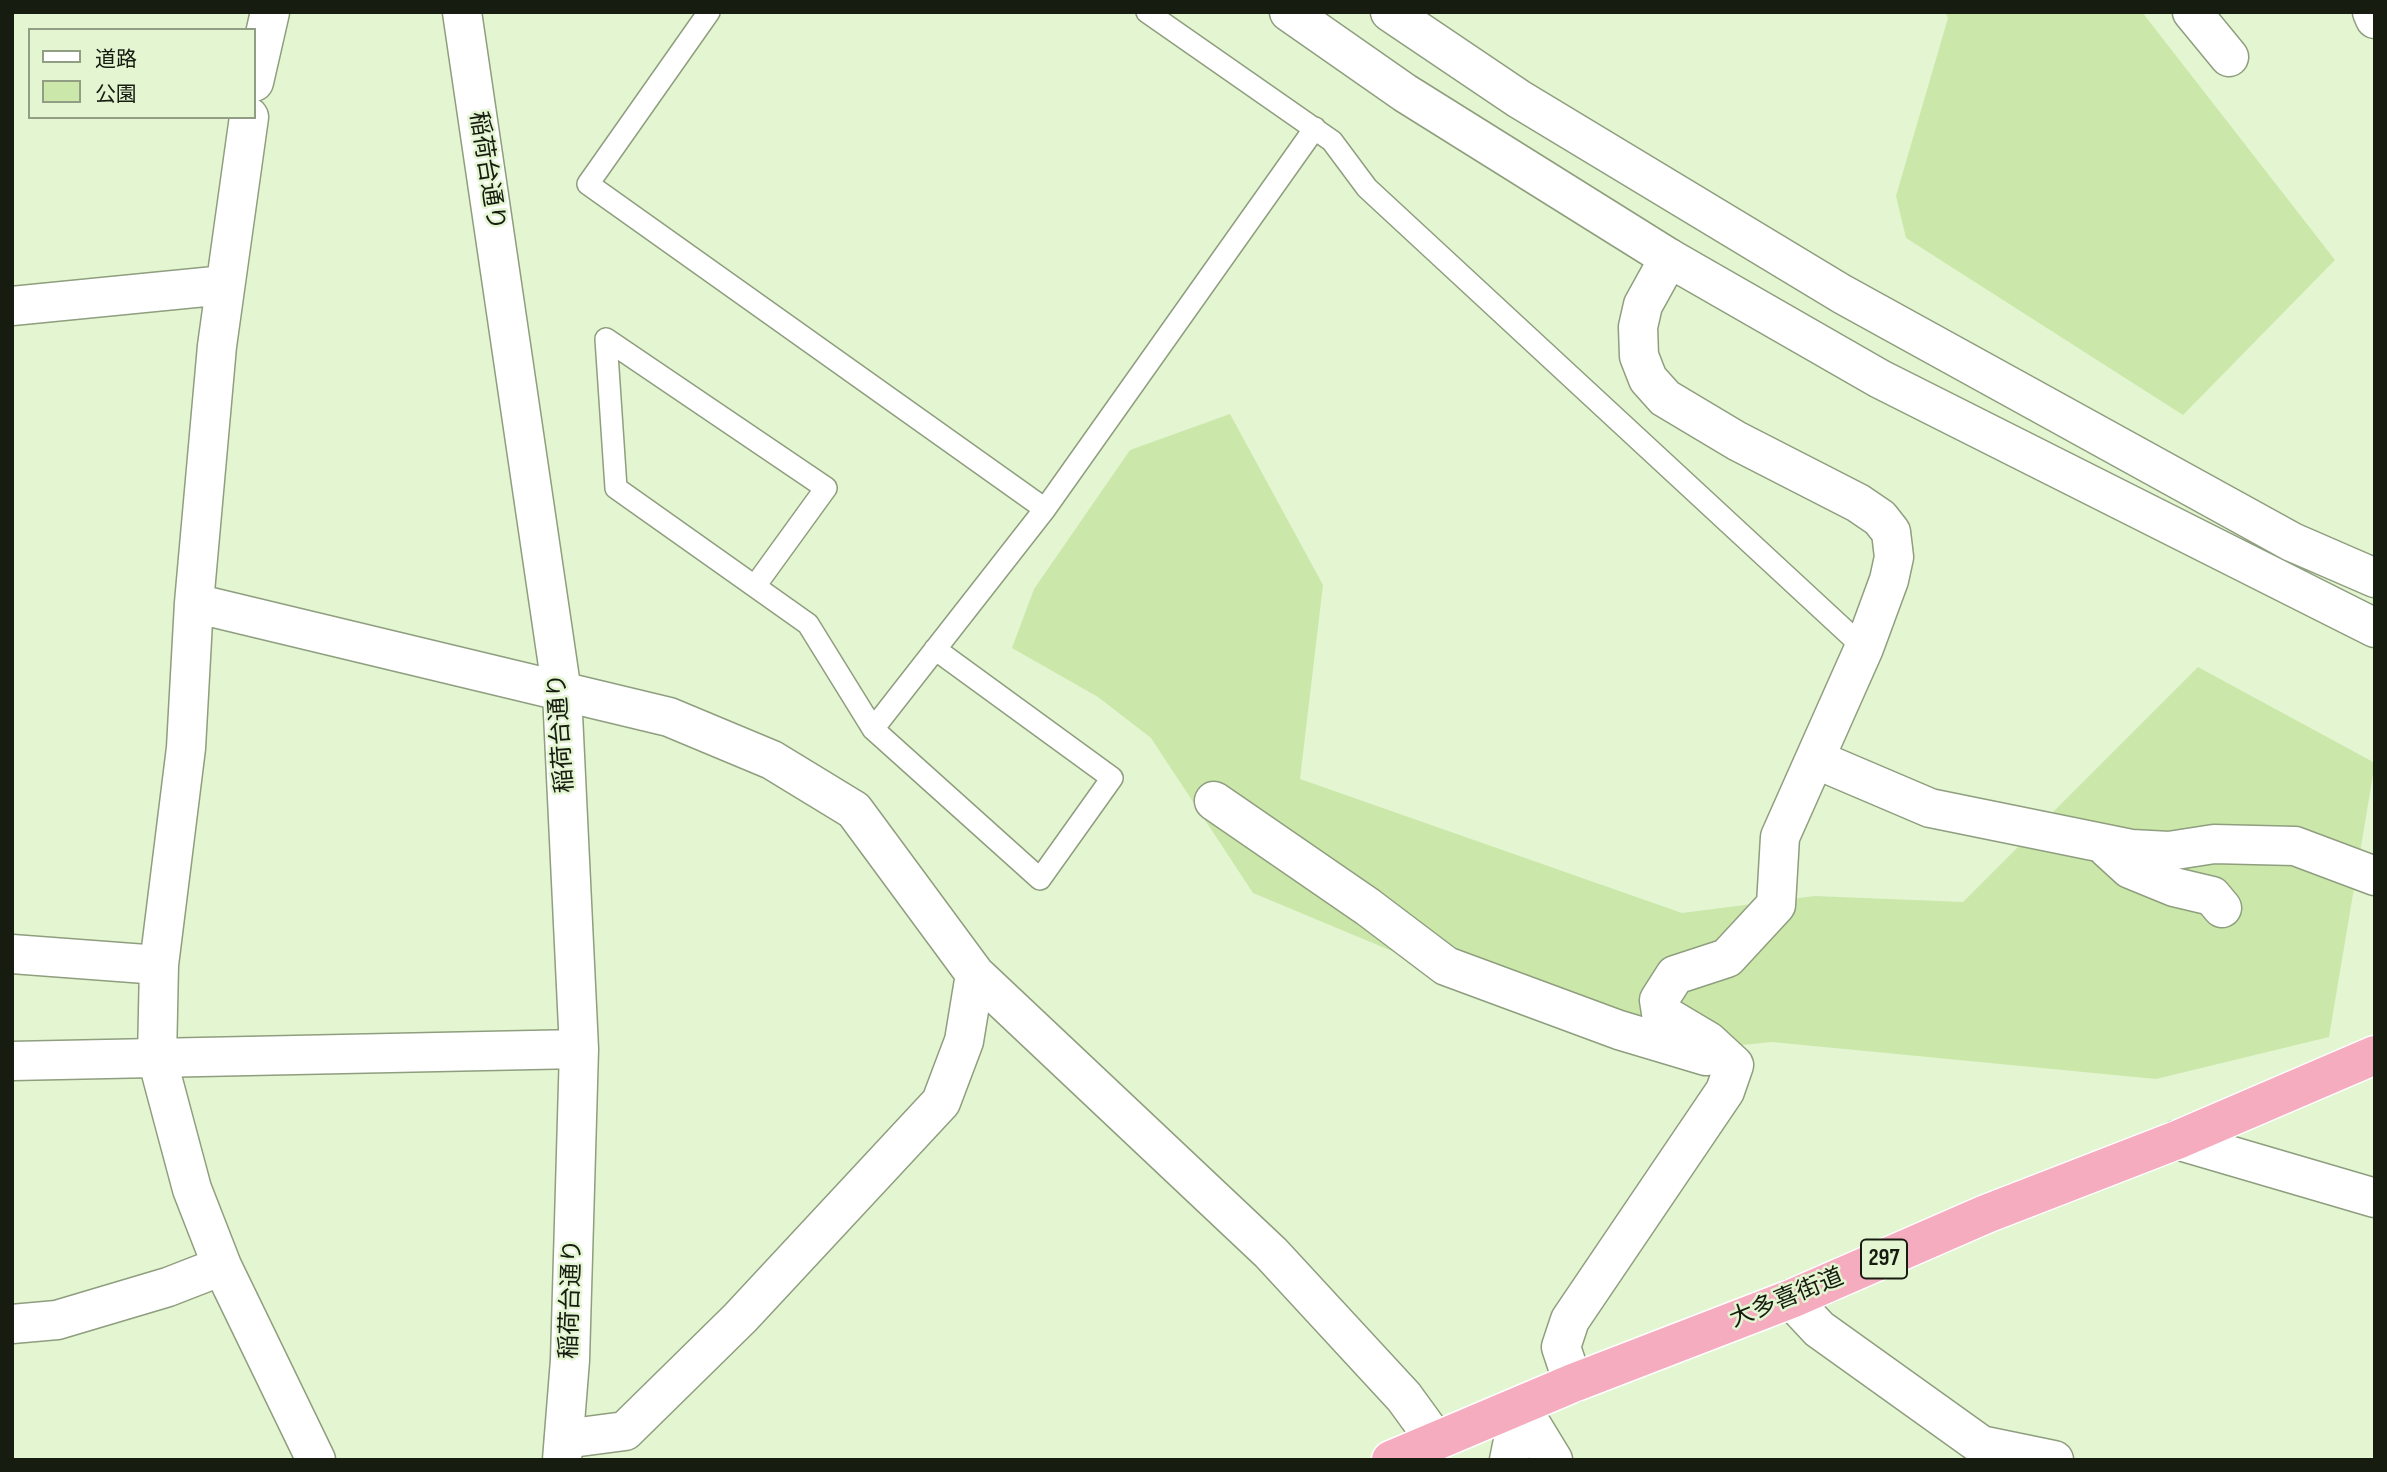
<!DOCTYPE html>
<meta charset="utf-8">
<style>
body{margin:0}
#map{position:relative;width:2387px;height:1472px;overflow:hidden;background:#e4f5d2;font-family:"Sofia Sans Condensed","Noto Sans JP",sans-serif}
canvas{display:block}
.frame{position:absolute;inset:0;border:14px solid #171c10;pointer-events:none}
.legend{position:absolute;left:28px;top:28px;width:228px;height:91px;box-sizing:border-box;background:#e4f5d2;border:2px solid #929e84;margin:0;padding:9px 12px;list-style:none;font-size:21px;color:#171c10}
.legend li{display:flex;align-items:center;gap:14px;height:35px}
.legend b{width:35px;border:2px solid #929e84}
</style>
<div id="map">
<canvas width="2387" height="1472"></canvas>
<div class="frame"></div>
<ul class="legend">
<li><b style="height:9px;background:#fff"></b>道路</li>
<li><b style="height:19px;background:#cbe8aa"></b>公園</li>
</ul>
</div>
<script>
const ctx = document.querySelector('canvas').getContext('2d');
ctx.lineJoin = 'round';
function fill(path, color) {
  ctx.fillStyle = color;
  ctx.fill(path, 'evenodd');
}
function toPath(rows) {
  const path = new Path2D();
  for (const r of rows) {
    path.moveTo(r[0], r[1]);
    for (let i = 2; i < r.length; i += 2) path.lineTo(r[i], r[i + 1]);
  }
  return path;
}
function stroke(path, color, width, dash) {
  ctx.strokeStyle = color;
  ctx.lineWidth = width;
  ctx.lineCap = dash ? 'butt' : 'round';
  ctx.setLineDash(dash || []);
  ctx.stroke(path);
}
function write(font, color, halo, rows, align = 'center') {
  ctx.font = font + ' "Sofia Sans Condensed","Noto Sans JP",sans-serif';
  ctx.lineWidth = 5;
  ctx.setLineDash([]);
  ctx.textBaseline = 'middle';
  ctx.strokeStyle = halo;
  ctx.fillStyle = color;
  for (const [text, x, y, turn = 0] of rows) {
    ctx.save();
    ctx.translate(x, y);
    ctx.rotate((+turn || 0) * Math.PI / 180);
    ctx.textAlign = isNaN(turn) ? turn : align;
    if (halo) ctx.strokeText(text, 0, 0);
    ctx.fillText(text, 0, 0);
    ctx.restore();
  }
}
const green = toPath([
 [1945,12,2142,12,2335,260,2183,415,1906,238,1896,196,1948,18],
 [1230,414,1323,585,1300,779,1682,913,1815,896,1963,902,2198,667,2375,763,2329,1037,2156,1079,1772,1042,1641,1055,1253,893,1151,738,1098,697,1012,648,1034,589,1130,450]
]);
const lane = toPath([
 [709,12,588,184,1045,509],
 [1147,12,1332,141,1367,188,1864,648],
 [606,339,616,488,808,624,873,729,1040,879,1112,778,935,649],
 [606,339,826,488,755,586],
 [873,729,1045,509,1315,128]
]);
const street = toPath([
 [2192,12,2229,57],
 [2372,12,2375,19],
 [254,82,270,12],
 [249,117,217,346,194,603,186,748,159,965,157,1058,192,1189,222,1266,316,1460],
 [12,306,225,285],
 [194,603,669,717,772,760,854,810,975,974,1271,1253,1404,1397,1436,1441],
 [1815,759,1930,808,2132,849,2169,851,2214,844,2295,846,2375,876],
 [1214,801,1368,907,1446,966,1619,1030,1706,1056],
 [2107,848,2130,869,2174,887,2212,896,2222,908],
 [12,954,159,965],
 [2177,1140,2375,1198],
 [1791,1299,1819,1329,1981,1445,2054,1460],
 [12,1324,57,1320,168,1287,222,1266],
 [1573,1383,1561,1347,1570,1320,1725,1091,1734,1065,1708,1041,1661,1013,1659,1000,1675,975,1727,958,1776,905,1780,837,1864,648,1889,580,1894,557,1891,532,1880,518,1858,503,1737,441,1665,398,1648,379,1639,356,1638,327,1643,305,1669,258],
 [564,1439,625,1431,740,1318,941,1102,964,1041,975,974],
 [1509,1460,1520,1406]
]);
const secondary = toPath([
 [462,12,562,693,579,1049,570,1360,562,1460],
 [1289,12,1405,93,1669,258,1880,379,2375,628],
 [1390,12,1519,99,1842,294,2292,542,2375,578],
 [12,1061,579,1049],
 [1520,1406,1553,1460]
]);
const highway = toPath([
 [1391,1460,1573,1383,1791,1299,1986,1214,2177,1140,2375,1055]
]);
const shields = [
 [1884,1259,46]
];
const shieldNames = [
 ["297",1884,1259]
];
const streetNames = [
 ["稲荷台通り",486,171,81],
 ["稲荷台通り",562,733,-94],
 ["稲荷台通り",572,1299,-88],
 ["大多喜街道",1787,1299,-22]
];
fill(green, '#cbe8aa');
stroke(lane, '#8e9e7e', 24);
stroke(street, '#8e9e7e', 41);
stroke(secondary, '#8e9e7e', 41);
stroke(highway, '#fff', 41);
stroke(lane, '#fff', 21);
stroke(street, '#fff', 38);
stroke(secondary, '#fff', 38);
stroke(highway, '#f6acbf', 38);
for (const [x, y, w] of shields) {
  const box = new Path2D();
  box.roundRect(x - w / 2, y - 19.5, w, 39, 5);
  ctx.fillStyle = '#e4f5d2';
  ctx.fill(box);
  stroke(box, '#171c10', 2);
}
write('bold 23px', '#171c10', null, shieldNames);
write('24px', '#171c10', '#e4f5d2', streetNames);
</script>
